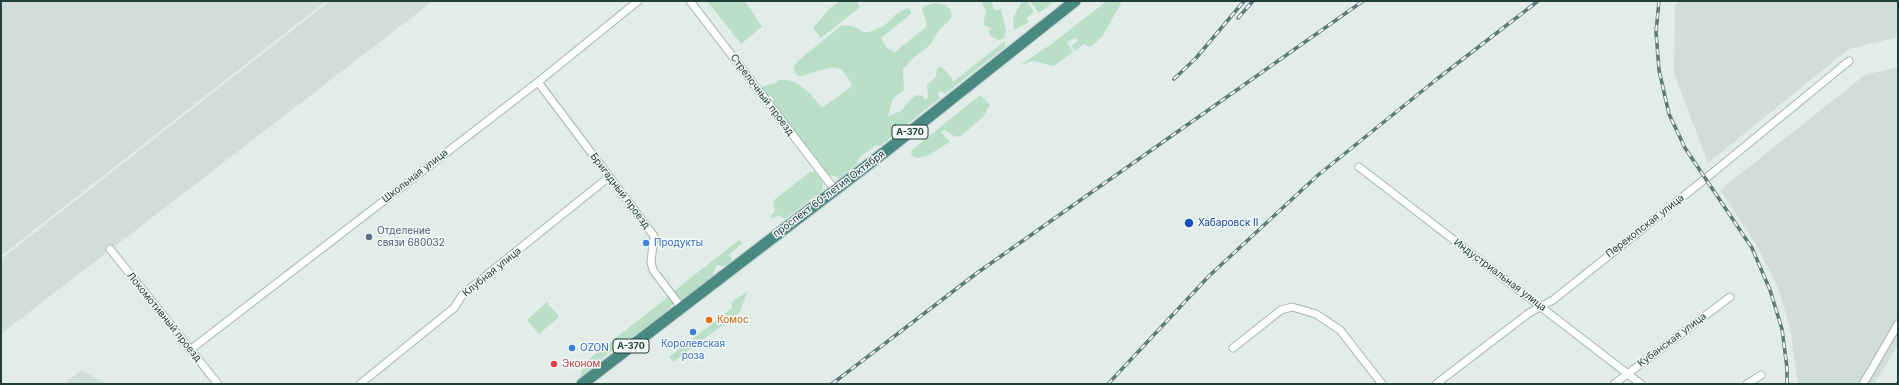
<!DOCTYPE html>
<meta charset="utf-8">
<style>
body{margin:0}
#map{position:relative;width:1899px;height:385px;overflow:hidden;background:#e2edea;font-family:Inter,sans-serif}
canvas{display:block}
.frame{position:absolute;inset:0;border:2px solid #213f3b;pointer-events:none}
</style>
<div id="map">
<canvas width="1899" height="385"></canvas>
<div class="frame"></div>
</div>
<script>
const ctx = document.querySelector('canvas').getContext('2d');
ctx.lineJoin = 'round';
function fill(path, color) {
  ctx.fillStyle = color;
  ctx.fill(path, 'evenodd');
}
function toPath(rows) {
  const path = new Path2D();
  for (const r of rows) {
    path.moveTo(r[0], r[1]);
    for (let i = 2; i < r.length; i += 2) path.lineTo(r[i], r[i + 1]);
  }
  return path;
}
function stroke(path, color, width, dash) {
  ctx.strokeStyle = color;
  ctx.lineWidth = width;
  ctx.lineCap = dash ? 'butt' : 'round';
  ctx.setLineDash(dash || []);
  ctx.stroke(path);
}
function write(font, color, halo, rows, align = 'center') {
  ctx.font = font + ' Inter,sans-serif';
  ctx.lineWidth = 3;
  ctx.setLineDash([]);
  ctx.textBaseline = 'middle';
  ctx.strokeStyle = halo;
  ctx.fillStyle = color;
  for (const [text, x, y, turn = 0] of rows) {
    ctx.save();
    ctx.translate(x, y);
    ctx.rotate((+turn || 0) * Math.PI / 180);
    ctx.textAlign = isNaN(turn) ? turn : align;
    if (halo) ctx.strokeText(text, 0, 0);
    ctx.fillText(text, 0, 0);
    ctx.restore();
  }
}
const built = toPath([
 [1,1,326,1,1,256],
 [330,1,433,1,1,334,1,259],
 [1679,1,1898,1,1898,37,1849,49,1708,163,1674,73,1675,5],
 [1898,67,1898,348,1896,348,1874,384,1798,384,1790,327,1777,285,1756,244,1720,190,1865,75],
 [82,370,106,384,64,384]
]);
const green = toPath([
 [707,1,745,1,762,27,741,44],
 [840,1,856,1,860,7,821,38,813,28,829,9],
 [981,1,991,1,995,11,1001,9,1006,31,1004,38,998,40,991,36,989,32,991,28,983,25,986,11],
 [1022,1,1028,2,1034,12,1026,19,1029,22,1014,30,1013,18],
 [1030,1,1055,1,1039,13],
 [1107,1,1122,1,1102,37,1090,47,1084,44,1075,51,1072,45,1078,41,1076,37,1067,42,1073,52,1054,66,1033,61,1020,65,1050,45],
 [935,3,945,5,950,9,952,15,949,21,939,30,930,45,912,59,903,69,904,90,893,98,888,116,901,111,910,100,916,95,922,96,926,100,928,97,927,85,936,77,937,68,942,67,951,77,953,82,1005,41,1005,47,945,94,942,91,937,94,940,98,880,146,876,145,860,157,857,164,840,178,826,174,762,89,763,86,774,84,779,80,788,80,796,83,810,93,821,107,825,106,852,86,850,81,842,70,837,68,828,68,802,76,798,76,794,70,794,66,799,60,842,25,852,26,864,32,869,32,884,26,897,13,908,8,911,11,911,14,881,38,887,48,895,52,926,27,927,24,922,9,925,6],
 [980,95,990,105,984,116,961,136,956,137,944,130,941,132,950,142,927,156,917,158,911,155,912,150],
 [810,172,815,172,823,182,823,190,785,219,778,215,773,219,770,216,775,211,773,205,774,200],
 [739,240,742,243,728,256,732,258,730,263,723,266,717,265,709,282,705,282,695,291,694,294,690,297,687,296,682,299,679,299,674,291],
 [748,291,739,313,673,362,669,357,732,308,732,302],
 [669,296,673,301,673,304,661,316,619,350,613,350,594,365,592,369,584,376,581,376,581,372,584,363],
 [547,302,559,317,539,334,527,320]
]);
const minor = toPath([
 [690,1,835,190],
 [538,82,654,236,651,262,653,270,681,307],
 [1359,167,1641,384],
 [110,249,218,384],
 [1233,348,1281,310,1292,307,1316,314,1340,330,1382,384],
 [190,350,538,82,638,1],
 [360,384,454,308,463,294,609,177],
 [1436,384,1529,313,1553,300,1705,179,1849,61],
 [1614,384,1730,297],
 [1747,384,1761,375],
 [1863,384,1898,324]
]);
const trunk = toPath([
 [582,384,886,151,1075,1]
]);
const rail = toPath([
 [1659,1,1656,32,1659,70,1669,114,1685,148,1752,248,1770,290,1782,329,1787,368,1787,384],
 [1238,18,1253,1],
 [1174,79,1196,58,1244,1],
 [832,384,977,273,1363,1],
 [1108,384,1209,276,1317,176,1437,79,1538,1],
 [1897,384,1898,383]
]);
const markers = [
 [1189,223,5,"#1a4fb4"],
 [369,237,4,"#5c6f8a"],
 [646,243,4,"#3f7fe0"],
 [709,320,4,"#e8710a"],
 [693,332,4,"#3f7fe0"],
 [572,348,4,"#3f7fe0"],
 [554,364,4,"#e0444e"]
];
const shields = [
 [910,132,36],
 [631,346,36]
];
const shieldNames = [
 ["А-370",910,132],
 ["А-370",631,346]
];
const streetNames = [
 ["Стрелочный проезд",762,95,53],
 ["Школьная улица",415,176,-38],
 ["Бригадный проезд",620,191,53],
 ["проспект 60-летия Октября",829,194,-37],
 ["Перекопская улица",1645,226,-38],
 ["Клубная улица",492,272,-39],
 ["Индустриальная улица",1500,275,37],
 ["Локомотивный проезд",164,317,51],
 ["Кубанская улица",1672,340,-37]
];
const transitNames = [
 ["Хабаровск II",1198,223]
];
const serviceNames = [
 ["Отделение",377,231],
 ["связи 680032",377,243]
];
const shopNames = [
 ["Продукты",654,243],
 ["Королевская",693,344,"center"],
 ["роза",693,356,"center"],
 ["OZON",580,348]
];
const foodNames = [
 ["Комос",717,320]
];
const healthNames = [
 ["Эконом",562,364]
];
fill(built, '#d0ddd9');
fill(green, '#badfc9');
stroke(minor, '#a4b5b2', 9);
stroke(trunk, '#c1c9c8', 13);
stroke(minor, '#fff', 7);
stroke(trunk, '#488982', 11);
stroke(rail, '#5c7b76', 3.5);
stroke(rail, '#f3f9f7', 2, [6]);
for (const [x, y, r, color] of markers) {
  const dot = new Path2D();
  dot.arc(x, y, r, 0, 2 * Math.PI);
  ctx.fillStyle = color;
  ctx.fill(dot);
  stroke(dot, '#f3f9f7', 1.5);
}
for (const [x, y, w] of shields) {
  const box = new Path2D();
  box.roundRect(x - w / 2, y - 7, w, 14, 3);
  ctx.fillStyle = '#f3f9f7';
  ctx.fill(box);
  stroke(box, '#213f3b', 1);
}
write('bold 9px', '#213f3b', null, shieldNames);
write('10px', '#213f3b', '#f3f9f7', streetNames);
write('10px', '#164399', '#f3f9f7', transitNames, 'left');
write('10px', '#4e5e75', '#f3f9f7', serviceNames, 'left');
write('10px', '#366cbe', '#f3f9f7', shopNames, 'left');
write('10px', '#c56008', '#f3f9f7', foodNames, 'left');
write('10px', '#be3a42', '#f3f9f7', healthNames, 'left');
</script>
